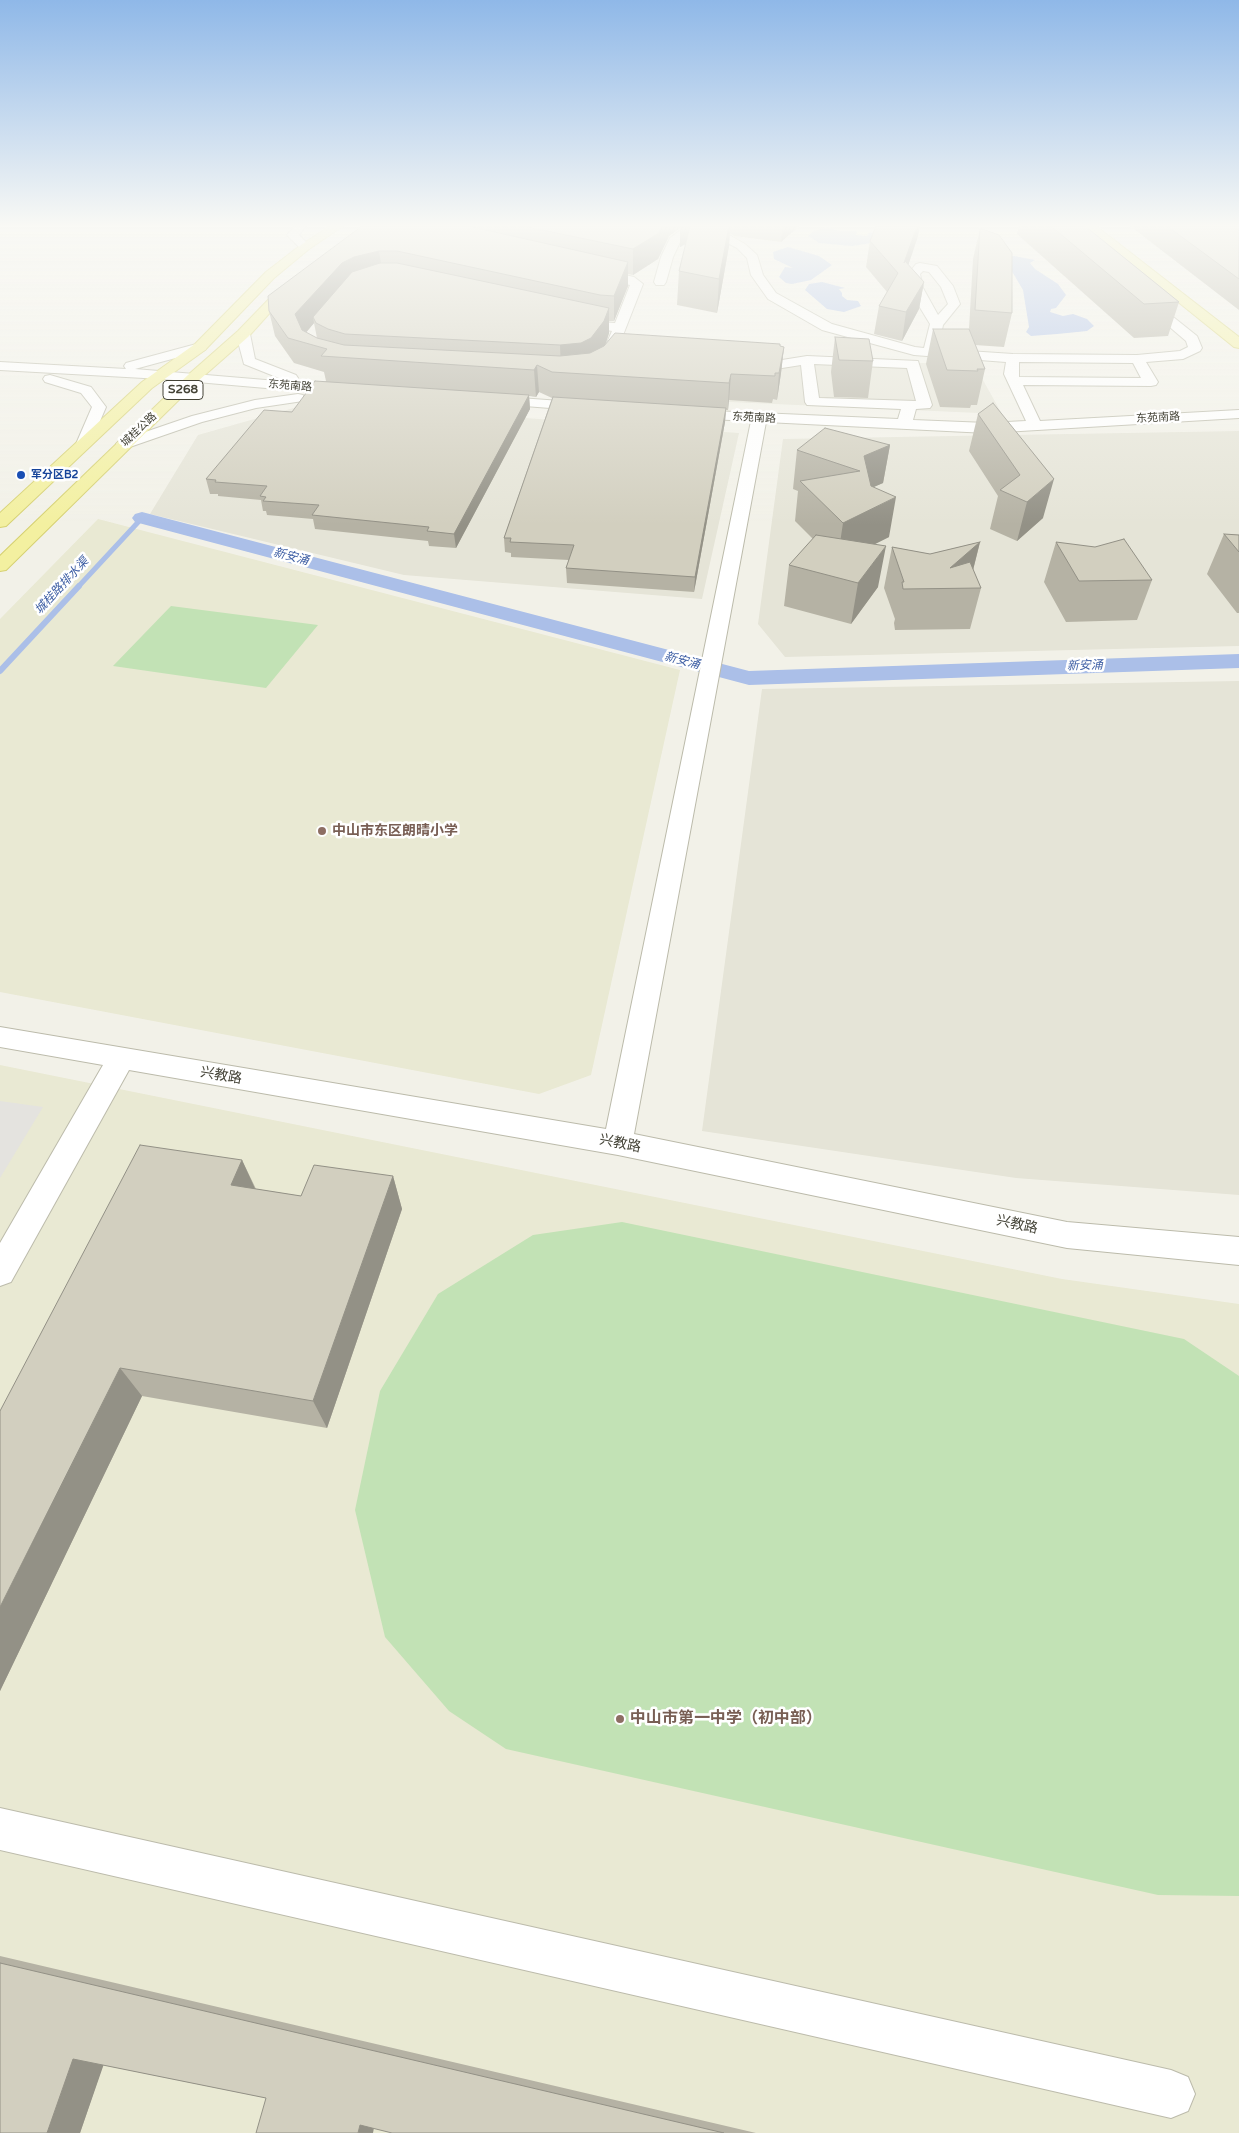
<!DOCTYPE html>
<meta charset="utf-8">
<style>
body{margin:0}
canvas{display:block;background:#f2f1e8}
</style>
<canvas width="1239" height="2133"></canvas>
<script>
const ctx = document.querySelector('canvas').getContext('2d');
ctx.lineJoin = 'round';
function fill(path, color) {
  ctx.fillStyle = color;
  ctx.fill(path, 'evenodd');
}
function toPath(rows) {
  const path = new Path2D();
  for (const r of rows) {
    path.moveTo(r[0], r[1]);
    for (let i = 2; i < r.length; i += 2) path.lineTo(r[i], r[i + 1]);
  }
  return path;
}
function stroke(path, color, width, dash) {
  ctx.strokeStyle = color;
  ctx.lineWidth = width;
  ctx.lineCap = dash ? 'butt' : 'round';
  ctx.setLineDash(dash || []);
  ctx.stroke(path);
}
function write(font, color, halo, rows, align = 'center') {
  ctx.font = font + ' "Varela Round","Noto Sans SC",sans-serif';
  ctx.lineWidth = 5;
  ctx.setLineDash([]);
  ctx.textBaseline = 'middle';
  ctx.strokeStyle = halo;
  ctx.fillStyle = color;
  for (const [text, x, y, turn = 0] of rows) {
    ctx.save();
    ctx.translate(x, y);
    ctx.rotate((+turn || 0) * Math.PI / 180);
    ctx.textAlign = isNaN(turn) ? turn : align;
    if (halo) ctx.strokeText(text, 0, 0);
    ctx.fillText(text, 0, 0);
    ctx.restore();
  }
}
const residential = toPath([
 [611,357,974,364,1002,414,592,396],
 [311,403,739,433,702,599,404,575,150,514,198,435],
 [1239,431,1239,646,785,657,758,624,783,439],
 [1239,681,1239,1195,1016,1178,702,1131,762,689]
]);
const education = toPath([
 [98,519,680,670,591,1075,539,1094,0,992,0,619],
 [0,1065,1062,1279,1239,1304,1239,2133,0,2133]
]);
const green = toPath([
 [171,606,318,625,266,688,113,666],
 [622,1222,1184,1339,1239,1376,1239,1896,1158,1895,506,1749,449,1711,385,1637,355,1510,380,1391,438,1294,533,1235]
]);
const parking = toPath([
 [0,1101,43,1107,0,1178]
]);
const water = toPath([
 [828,227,840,231,857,231,856,235,867,236,869,233,874,232,872,243,852,246,819,243,808,236,814,231],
 [788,247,819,256,832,265,811,280,792,284,786,283,779,277,785,267,793,268,774,259,773,252],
 [1014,256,1035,260,1030,263,1035,269,1058,284,1066,295,1056,308,1051,309,1050,312,1063,316,1073,314,1087,319,1094,326,1087,331,1057,334,1031,336,1026,332,1029,327,1023,290,1010,268,988,260],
 [822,282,845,288,839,289,842,293,842,296,847,300,858,301,861,306,844,312,827,309,805,290,809,284]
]);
const streamFar1 = toPath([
 [78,587,142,518]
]);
const stream = toPath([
 [0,671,79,586]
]);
const canal = toPath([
 [142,512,749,671,1239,654,1239,668,749,685,135,522,132,518,135,514,142,512]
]);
const minor = toPath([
 [295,226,306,226,299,235,311,247,309,249,301,249,287,235,295,226],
 [695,226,715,227,713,229,689,234,681,240,673,257,666,282,664,285,656,285,654,282,661,257,670,238,682,229,695,226],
 [714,226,726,226,729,235,745,244,757,255,763,275,776,293,832,324,915,347,924,348,930,324,919,306,911,288,908,274,916,264,920,263,937,266,953,286,960,304,943,325,938,349,1013,354,1137,355,1180,351,1188,347,1186,341,1137,299,1139,296,1147,296,1197,336,1202,348,1200,351,1183,359,1146,362,1158,382,1156,385,1151,386,1023,385,1040,421,1239,410,1239,418,987,433,766,422,634,1134,1067,1222,1239,1237,1239,1265,1067,1248,618,1155,129,1070,11,1282,0,1286,0,1243,103,1065,0,1047,0,1027,606,1129,751,421,689,418,684,417,682,414,684,411,689,410,898,419,901,409,807,405,805,402,801,365,782,368,744,365,737,361,744,357,782,360,807,356,918,361,932,405,930,408,916,409,913,420,987,423,1026,421,1004,374,1006,362,914,355,822,330,768,299,751,275,747,258,737,248,720,239,714,226],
 [923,271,929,272,941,287,948,304,938,315,923,288,920,274,923,271],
 [1019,362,1133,363,1141,378,1019,377,1019,362],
 [814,364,907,368,916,401,819,398,814,364],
 [591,268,634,277,643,284,618,348,613,349,606,345,612,331,574,324,568,320,574,316,600,322,615,323,630,285,587,275,585,272,591,268],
 [243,330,250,334,255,359,296,375,298,378,292,382,347,387,352,388,354,391,352,394,347,395,162,379,0,370,0,362,126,369,124,366,126,363,200,343,205,344,207,347,205,350,135,369,289,382,244,364,236,334,243,330],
 [50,375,91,387,106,407,89,447,84,449,79,447,76,444,92,407,81,393,45,382,43,379,45,376,50,375],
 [298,394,303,395,305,398,303,401,256,408,202,422,124,449,119,447,116,444,119,441,192,416,255,400,298,394],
 [492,396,588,403,593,404,595,407,593,410,588,411,487,403,485,400,487,397,492,396],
 [0,1808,1171,2070,1188,2077,1195,2094,1188,2111,1171,2118,0,1850,0,1808]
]);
const major = toPath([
 [330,226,343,226,309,249,274,278,205,350,152,388,6,526,0,527,0,513,142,382,195,344,266,272,301,245,330,226],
 [1084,226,1096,226,1239,337,1239,348,1234,347,1084,226],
 [297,278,301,279,303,282,301,285,276,306,248,337,198,381,6,570,0,571,0,556,188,375,238,331,268,300,293,279,297,278]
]);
const wall = toPath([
 [362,226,799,226,781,242,734,236,730,233,729,246,717,313,677,305,679,271,686,244,680,247,680,228,669,236,658,259,633,275,628,274,628,286,614,321,609,321,609,333,605,346,784,347,781,373,777,400,773,399,772,403,729,400,728,410,726,410,725,422,694,592,567,583,566,568,569,560,511,557,511,553,505,552,504,538,552,398,539,392,536,397,529,396,530,409,456,548,429,546,428,541,315,529,313,519,267,515,266,511,263,511,261,500,218,496,218,494,210,494,206,479,292,412,326,381,324,372,294,363,275,336,269,311],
 [314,323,317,338,306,332],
 [876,226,920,226,918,236,908,265,924,282,919,309,902,341,874,334,879,306,887,292,866,267,870,241],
 [1019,226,1085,226,1179,302,1168,336,1134,338,1017,234],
 [1130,226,1239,226,1239,310],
 [980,228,1012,313,1004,347,975,345,985,369,977,405,971,405,970,408,940,407,926,364,933,329,969,329,973,259],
 [835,337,873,361,868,398,834,397,831,372],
 [993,403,1043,518,1017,541,990,529,998,496,969,451,978,414],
 [890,445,883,483,873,487,889,537,875,544,878,587,851,624,784,606,789,565,813,539,795,521,798,491,793,489,797,450],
 [1224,534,1239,535,1239,613,1237,613,1207,574],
 [980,542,973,570,981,588,970,629,895,630,894,623,895,619,884,588,892,547,930,554],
 [1056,542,1152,580,1137,620,1066,622,1044,582],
 [242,1160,256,1189,301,1196,393,1176,402,1209,327,1428,142,1396,0,1691,0,1411],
 [0,1956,756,2133,392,2133,266,2098,103,2065,80,2133,0,2133]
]);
const shadedWall = toPath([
 [662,226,694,226,694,239,680,247,680,228,669,236,658,259,633,275,633,249],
 [729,226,730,226,729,246,717,313,719,279],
 [783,226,799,226,781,242],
 [917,226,920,226,918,236,900,290,904,263],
 [379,251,383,275,313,317,314,323,300,340,295,314,342,263,354,257],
 [628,262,628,286,614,321,614,296],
 [924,282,919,309,902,341,906,312],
 [609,308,609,333,605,346,561,370,560,345],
 [784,347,781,373,777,400,779,373],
 [537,365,539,392,536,397,534,370],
 [731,374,729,400,728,410,729,383],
 [529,395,530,409,456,548,454,534],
 [726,408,725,422,694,592,695,577],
 [890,445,883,483,858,494,864,456],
 [1054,479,1043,518,1017,541,1027,502],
 [896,497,889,537,837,563,843,523],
 [980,542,970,582,950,568],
 [886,546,878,587,851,624,858,583],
 [242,1160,257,1193,231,1185],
 [393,1176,402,1209,327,1428,313,1401],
 [120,1368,142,1396,0,1691,0,1607],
 [107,2055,80,2133,47,2133,73,2059],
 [376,2117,373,2133,358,2133,360,2125]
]);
const building = toPath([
 [362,226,468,226,628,262,614,296,600,295,397,251,379,251,354,257,342,263,295,314,302,330,317,338,344,345,560,356,590,353,604,346,615,333,780,344,780,346,784,347,779,373,775,373,775,376,731,374,729,383,552,372,537,365,534,370,321,356,327,349,288,338,269,311,268,296,362,226],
 [523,226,662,226,659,233,633,249,523,226],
 [690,226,729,226,719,279,679,271,690,226],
 [876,226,917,226,904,263,905,261,924,282,906,312,879,306,898,273,870,241,876,226],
 [1051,226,1085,226,1179,302,1144,304,1051,226],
 [1167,226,1239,226,1239,279,1167,226],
 [980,228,999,235,1012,253,1012,313,975,310,980,228],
 [380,263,397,263,609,308,604,321,591,338,581,343,560,345,345,334,328,329,316,323,313,317,352,272,380,263],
 [933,329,969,329,985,369,977,369,978,371,947,370,933,329],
 [835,337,869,339,873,361,839,360,835,337],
 [315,381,529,395,454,534,427,531,429,527,312,515,319,505,263,501,266,497,260,496,267,486,215,482,216,480,206,479,264,410,292,412,315,381],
 [553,397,726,408,695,577,566,568,574,545,510,542,511,538,504,538,553,397],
 [993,403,1054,479,1027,502,1000,490,1020,475,978,414,993,403],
 [825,428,890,445,864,456,871,486,896,497,843,523,800,481,860,471,797,450,825,428],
 [1224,534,1239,535,1239,552,1224,534],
 [816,535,886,546,858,583,789,565,816,535],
 [1124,539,1152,580,1079,581,1056,542,1095,547,1124,539],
 [980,542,950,568,970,562,981,588,903,589,902,582,904,582,892,547,930,554,980,542],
 [140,1145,242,1160,231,1185,301,1196,314,1165,393,1176,313,1401,120,1368,0,1607,0,1411,140,1145],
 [0,1963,724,2133,392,2133,360,2125,358,2133,256,2133,266,2098,73,2059,47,2133,0,2133,0,1963]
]);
const markers = [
 [21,475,5,"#1a4fb4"],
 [322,831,5,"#8d6e63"],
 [620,1719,5,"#8d6e63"]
];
const farStreetnames = [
 ["东苑南路",290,386,5],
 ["东苑南路",754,418,3],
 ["东苑南路",1158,418,-3],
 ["城桂公路",139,430,-43]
];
const farTransitnames = [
 ["军分区B2",31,475]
];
const shields = [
 [183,390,40]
];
const shieldNames = [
 ["S268",183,390]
];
const farWaternames = [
 ["新安涌",291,557,15],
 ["城桂路排水渠",62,586,-47],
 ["新安涌",682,661,15],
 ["新安涌",1085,666,-2]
];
const educationNames = [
 ["中山市东区朗晴小学",332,831]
];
const streetNames = [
 ["兴教路",221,1076,10],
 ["兴教路",620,1144,11],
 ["兴教路",1017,1225,12]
];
const nearEducationnames = [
 ["中山市第一中学（初中部）",630,1719]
];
fill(residential, '#e5e4d7');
fill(education, '#e9e9d3');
fill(green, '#c2e2b5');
fill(parking, '#e4e3df');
fill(water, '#abbfe8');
stroke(streamFar1, '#abbfe8', 5);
stroke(stream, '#abbfe8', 6);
fill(canal, '#abbfe8');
stroke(minor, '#bcbbab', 2);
stroke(major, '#d6d172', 2);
fill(minor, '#fff');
fill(major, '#f3f0a0');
fill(wall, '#b5b2a4');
fill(shadedWall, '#939186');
fill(building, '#d2cfbf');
stroke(building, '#939186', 1);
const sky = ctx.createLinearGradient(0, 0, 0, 525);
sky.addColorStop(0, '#8fb8e8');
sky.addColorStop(0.43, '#f9f9f5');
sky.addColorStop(1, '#f9f9f500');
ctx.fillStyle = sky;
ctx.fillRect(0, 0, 1239, 525);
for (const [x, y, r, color] of markers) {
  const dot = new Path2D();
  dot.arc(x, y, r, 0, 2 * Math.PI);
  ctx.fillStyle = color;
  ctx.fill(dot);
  stroke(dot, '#fff', 2);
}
write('11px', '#444337', '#fff', farStreetnames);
write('bold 11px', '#164399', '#fff', farTransitnames, 'left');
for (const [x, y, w] of shields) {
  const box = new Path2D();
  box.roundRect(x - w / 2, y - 9.5, w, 19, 4);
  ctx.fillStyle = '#fff';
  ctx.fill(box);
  stroke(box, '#444337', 1);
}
write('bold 12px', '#444337', null, shieldNames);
write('italic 12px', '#3d5ea4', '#fff', farWaternames);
write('bold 14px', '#785e54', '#fff', educationNames, 'left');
write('14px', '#444337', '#fff', streetNames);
write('bold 16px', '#785e54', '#fff', nearEducationnames, 'left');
</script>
